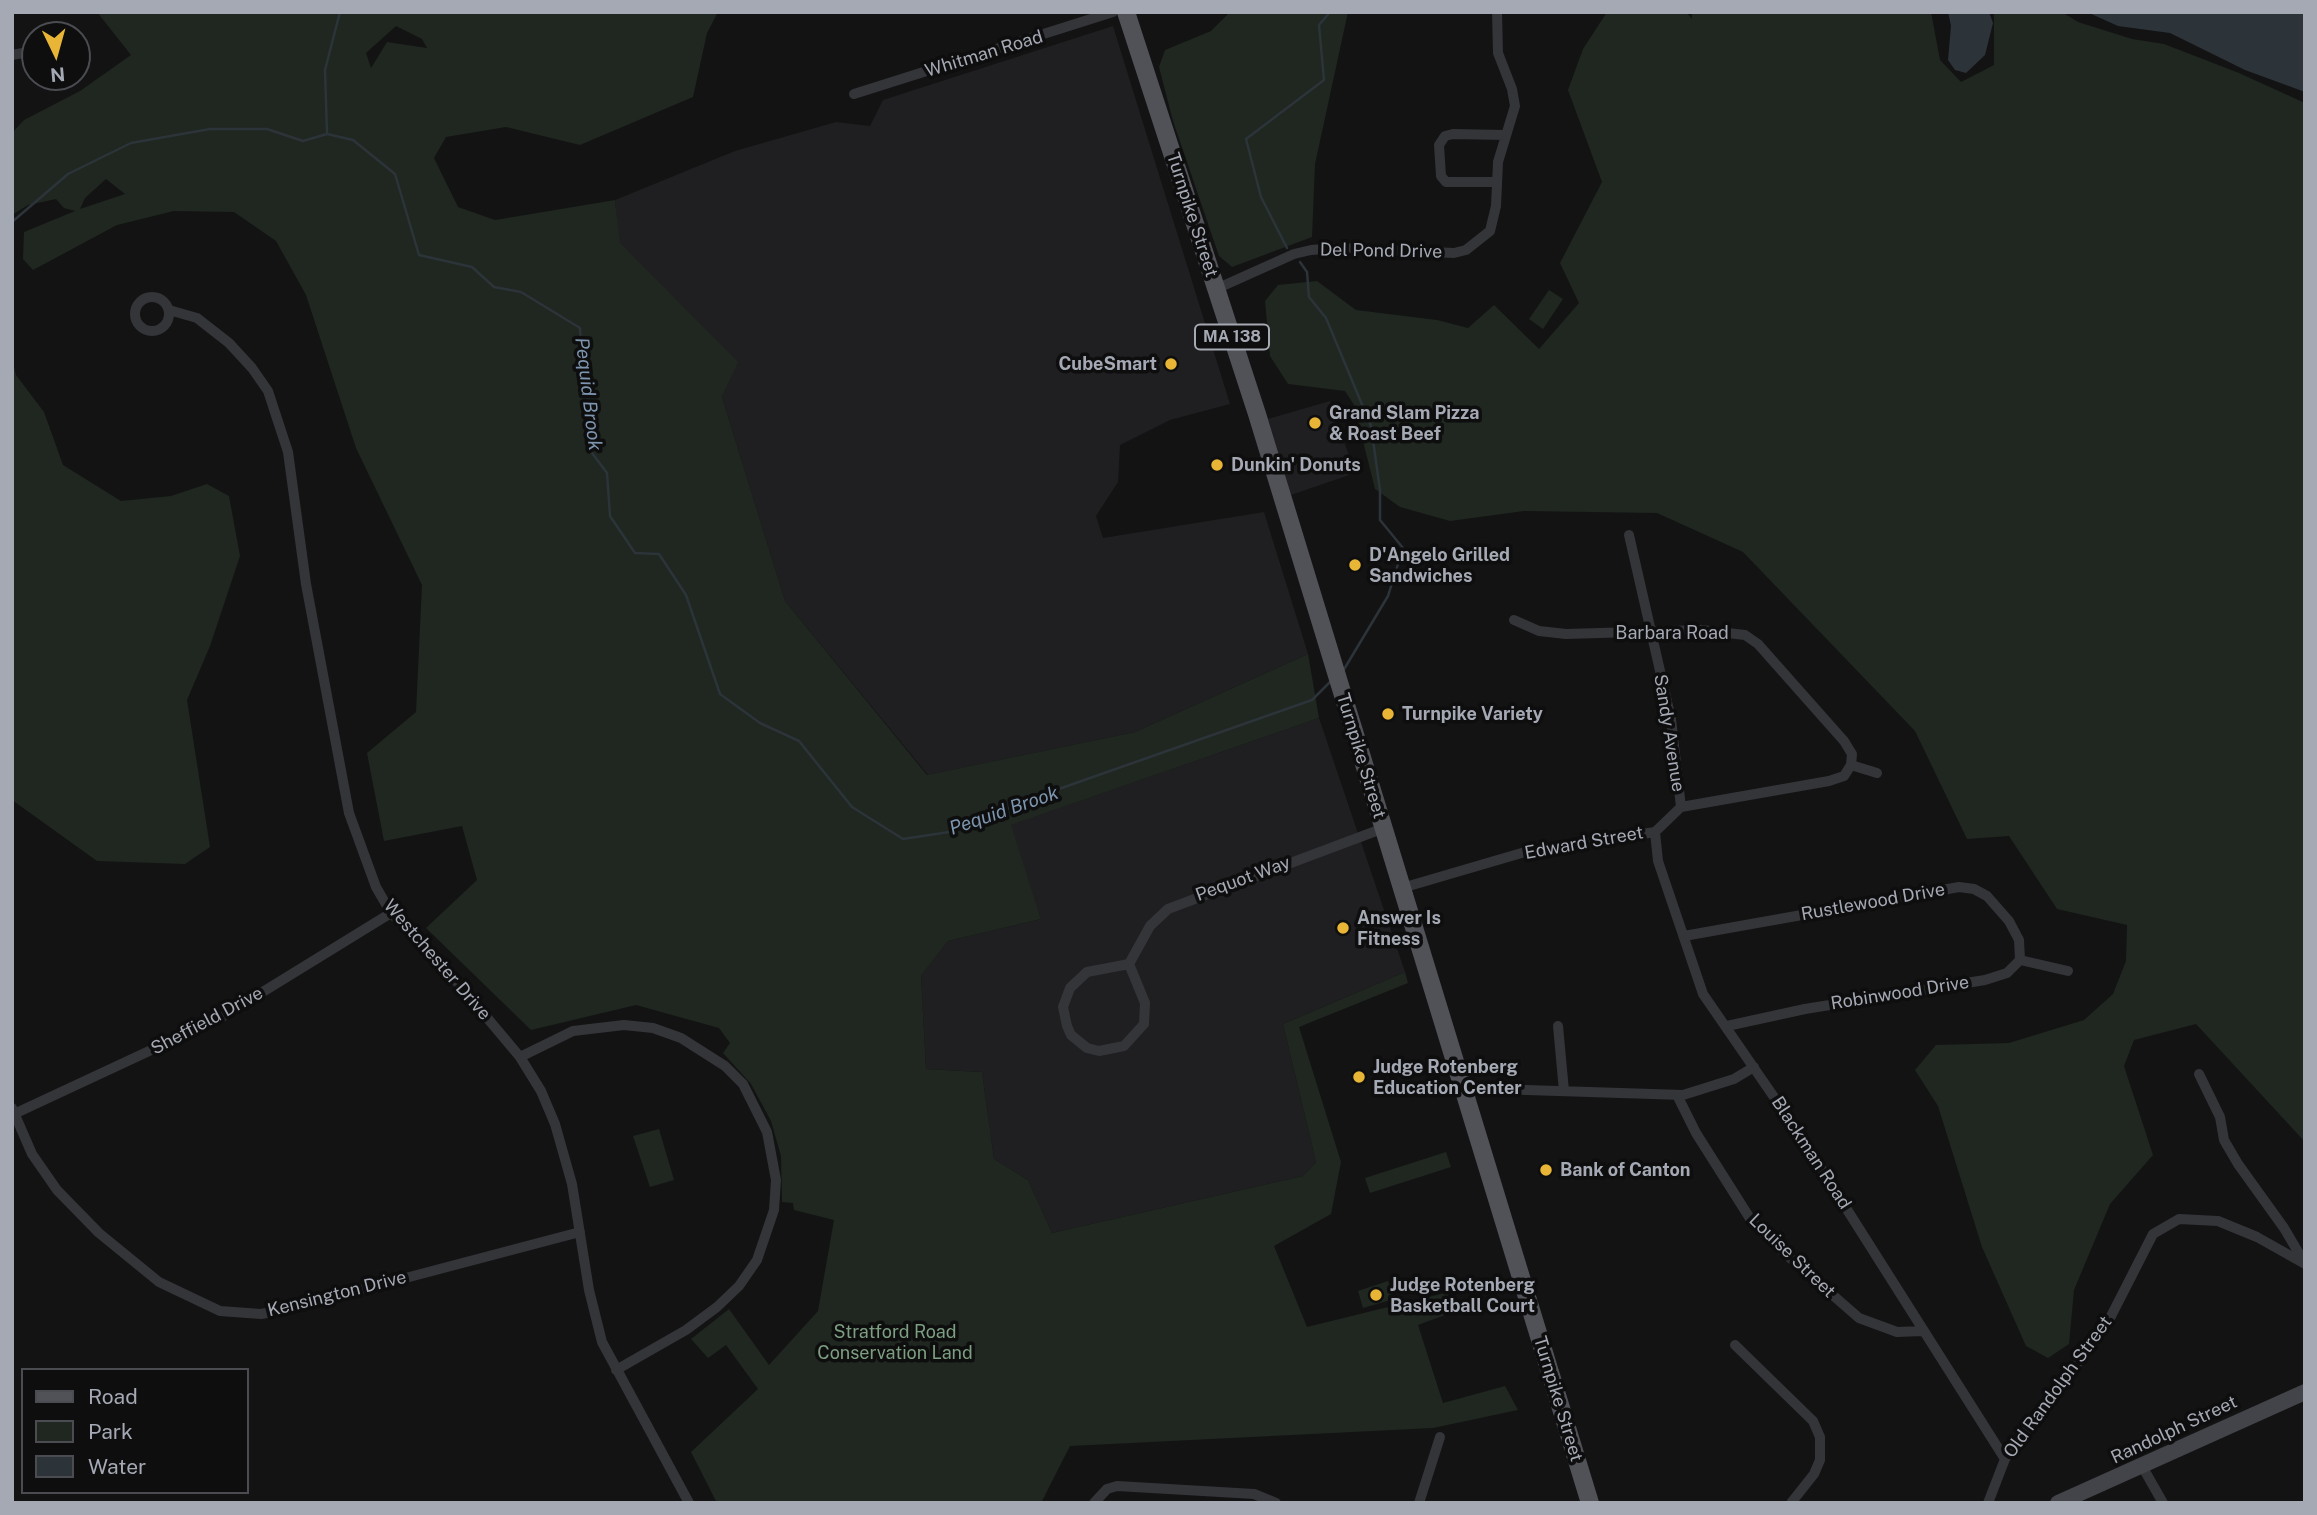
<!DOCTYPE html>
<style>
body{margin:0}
#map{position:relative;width:2317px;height:1515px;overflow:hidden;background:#131314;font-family:"Public Sans",sans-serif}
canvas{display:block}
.frame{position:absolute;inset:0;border:14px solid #a5a9b4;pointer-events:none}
.legend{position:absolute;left:21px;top:1368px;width:228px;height:126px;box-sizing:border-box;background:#0e0e0f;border:2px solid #4a4c51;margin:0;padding:9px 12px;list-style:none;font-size:21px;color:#a5a9b4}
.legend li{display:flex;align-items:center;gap:14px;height:35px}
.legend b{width:35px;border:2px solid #4a4c51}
.north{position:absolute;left:21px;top:21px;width:70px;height:70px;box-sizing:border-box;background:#0e0e0f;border:2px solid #4a4c51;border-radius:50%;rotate:175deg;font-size:19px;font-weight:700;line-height:28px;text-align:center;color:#a5a9b4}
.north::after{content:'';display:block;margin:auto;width:24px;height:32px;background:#e8b537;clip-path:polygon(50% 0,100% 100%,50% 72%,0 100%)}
</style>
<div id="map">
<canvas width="2317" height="1515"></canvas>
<div class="frame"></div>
<ul class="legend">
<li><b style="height:9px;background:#505258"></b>Road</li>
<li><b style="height:19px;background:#1f2720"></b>Park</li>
<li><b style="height:19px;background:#2c3339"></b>Water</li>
</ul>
<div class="north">N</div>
</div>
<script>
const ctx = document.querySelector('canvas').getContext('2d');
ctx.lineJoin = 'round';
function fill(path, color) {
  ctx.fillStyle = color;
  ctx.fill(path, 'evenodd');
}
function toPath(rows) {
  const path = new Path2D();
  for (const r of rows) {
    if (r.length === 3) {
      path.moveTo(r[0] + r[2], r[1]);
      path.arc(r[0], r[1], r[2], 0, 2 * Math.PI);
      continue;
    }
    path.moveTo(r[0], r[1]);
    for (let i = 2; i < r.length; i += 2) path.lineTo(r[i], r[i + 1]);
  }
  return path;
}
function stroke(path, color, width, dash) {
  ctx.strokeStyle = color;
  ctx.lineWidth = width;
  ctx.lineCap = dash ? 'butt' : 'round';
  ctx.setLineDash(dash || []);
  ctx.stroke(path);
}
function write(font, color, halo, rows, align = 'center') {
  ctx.font = font + ' "Public Sans",sans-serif';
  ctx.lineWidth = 7;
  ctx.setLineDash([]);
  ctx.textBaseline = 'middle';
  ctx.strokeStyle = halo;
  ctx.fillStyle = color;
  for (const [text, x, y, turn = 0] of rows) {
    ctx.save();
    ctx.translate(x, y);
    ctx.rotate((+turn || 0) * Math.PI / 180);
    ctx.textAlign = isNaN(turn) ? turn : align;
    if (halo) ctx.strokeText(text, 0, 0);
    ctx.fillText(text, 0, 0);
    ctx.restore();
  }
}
const built = toPath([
 [1113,26,1230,404,1170,420,1120,445,1118,482,1096,516,1103,538,1264,512,1308,654,1135,732,928,775,785,601,722,397,737,362,619,243,615,200,735,151,836,122,870,126,883,100],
 [1330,401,1355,473,1291,495,1268,419],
 [1319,718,1405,972,1283,1024,1316,1162,1303,1176,1052,1233,1028,1180,994,1159,982,1072,926,1069,921,976,948,941,1041,919,1010,825]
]);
const green = toPath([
 [97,12,718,12,707,33,693,97,580,145,506,127,446,137,434,158,458,207,495,220,615,200,620,243,738,362,722,397,785,601,927,775,1135,732,1308,654,1319,718,1011,825,1041,919,948,941,921,976,926,1069,982,1072,994,1159,1028,1180,1052,1233,1303,1176,1316,1162,1283,1024,1405,972,1408,983,1299,1027,1341,1162,1331,1214,1274,1246,1307,1327,1449,1292,1445,1315,1418,1325,1443,1403,1505,1386,1518,1410,1433,1428,1070,1446,1041,1503,717,1503,691,1452,758,1389,726,1345,708,1358,691,1339,729,1309,769,1365,818,1311,834,1220,794,1210,793,1203,782,1202,781,1156,771,1121,751,1084,723,1053,730,1043,719,1028,636,1005,531,1030,426,928,477,880,462,826,384,841,367,753,416,712,422,585,356,448,306,295,276,241,234,212,174,211,117,225,33,270,23,259,24,232,75,211,64,208,56,199,28,205,12,215,12,133,24,120,80,91,131,55],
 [396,26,422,39,427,48,387,42,371,68,366,53],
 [106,179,125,194,80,209,85,198],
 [1230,12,1348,12,1315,164,1312,237,1232,267,1219,256,1173,121,1159,67,1165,50,1211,31],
 [1607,12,1686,12,1692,19,1692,12,1931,12,1940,60,1961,82,1994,65,1994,12,2062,12,2078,22,2132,39,2164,44,2239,73,2305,103,2305,1142,2196,1024,2134,1040,2124,1066,2153,1155,2110,1204,2074,1290,2069,1344,2048,1358,2026,1346,1982,1247,1938,1106,1915,1070,1936,1045,2009,1043,2084,1020,2113,994,2126,961,2127,925,2057,909,2009,836,1967,839,1915,731,1743,552,1657,513,1524,511,1450,521,1400,507,1375,489,1354,405,1345,391,1288,384,1270,356,1265,301,1278,285,1317,281,1356,310,1437,320,1468,328,1494,305,1539,349,1579,303,1560,263,1602,182,1568,90,1583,49],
 [1549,290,1563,299,1543,329,1529,319],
 [12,359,16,375,44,412,63,465,121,501,171,496,207,484,229,496,240,556,210,646,187,700,210,847,185,864,97,861,12,800],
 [659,1129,674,1180,650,1187,633,1136],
 [1446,1152,1451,1167,1370,1193,1365,1178],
 [1388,1281,1394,1299,1363,1308,1358,1291]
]);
const water = toPath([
 [1948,12,1989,12,1993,23,1985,55,1966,73,1955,70,1948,60,1951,26],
 [2087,12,2305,12,2305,92,2245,70,2170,33,2118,26]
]);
const stream = toPath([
 [327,133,325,70,340,12],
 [12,222,68,174,131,143,210,129,267,129,303,141,327,134,353,140,395,174,419,255,472,267,494,287,521,292,580,328,583,380,592,413,592,453,607,473,610,516,635,553,659,554,686,595,720,694,760,723,799,741,852,807,903,839,949,832,1036,797,1312,700,1330,682],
 [1287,248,1261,197,1246,139,1324,80,1319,25,1330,12],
 [1300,262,1307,272,1309,297,1326,318,1371,426,1380,490,1380,520,1403,548,1388,596,1343,671]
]);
const minor = toPath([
 [12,55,28,52],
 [854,94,1113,12],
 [1496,182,1446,182,1441,176,1439,145,1445,136,1453,134,1505,135],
 [1216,289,1294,254,1311,250,1338,248,1454,253,1466,250,1490,231,1496,206,1498,162,1515,106,1512,89,1498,53,1497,12],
 [152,314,17],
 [169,310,197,318,229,343,252,368,268,391,288,452,306,584,349,813,376,887,391,913,447,970,520,1057,541,1091,555,1124,572,1184,589,1290,602,1342,689,1503],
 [1629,535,1671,719,1681,807],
 [1514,620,1539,631,1566,634,1701,630,1745,635,1758,644,1844,741,1852,754,1851,765],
 [1655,832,1658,861,1703,994,1796,1129,2005,1459],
 [1402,888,1525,852,1655,832,1681,807,1829,781,1844,776,1851,765,1877,773],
 [1684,936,1959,887,1974,889,1987,896,2009,921,2019,940,2020,960],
 [1129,964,1145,1003,1144,1024,1124,1046,1099,1051,1087,1048,1071,1035,1067,1026,1063,1007,1070,988,1087,972,1129,964,1150,926,1168,909,1384,828],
 [1558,1026,1564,1091],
 [1727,1026,1805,1009,1985,980,2007,973,2020,960,2068,971],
 [520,1057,573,1031,624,1025,653,1028,681,1038,725,1066,743,1084,767,1132,776,1180,774,1210,757,1260,739,1286,717,1307,686,1330,616,1370],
 [2199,1074,2220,1117,2224,1140,2238,1164,2284,1228,2304,1262],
 [1464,1088,1683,1095,1734,1079,1754,1067],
 [1677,1095,1696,1133,1751,1220,1781,1250,1859,1318,1897,1332,1922,1331],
 [12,1108,32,1154,57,1190,99,1233,159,1282,220,1311,261,1314,288,1309,580,1232],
 [14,1114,222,1017,391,913],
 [1735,1345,1813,1421,1820,1437,1820,1460,1814,1474,1791,1503],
 [2142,1466,2163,1503],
 [1094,1503,1107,1489,1117,1486,1254,1494,1276,1503],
 [1419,1503,1440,1437],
 [1988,1503,2005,1459,2107,1324,2153,1234,2179,1219,2218,1221,2257,1237,2305,1264]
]);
const secondary = toPath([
 [2058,1503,2305,1392]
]);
const primary = toPath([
 [1126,12,1257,414,1590,1503]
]);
const markers = [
 [1171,364,7,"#e8b537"],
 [1315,423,7,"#e8b537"],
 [1217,465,7,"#e8b537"],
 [1355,565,7,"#e8b537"],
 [1388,714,7,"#e8b537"],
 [1343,928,7,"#e8b537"],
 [1359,1077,7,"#e8b537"],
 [1546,1170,7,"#e8b537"],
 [1376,1295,7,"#e8b537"]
];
const shields = [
 [1232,337,74]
];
const shieldNames = [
 ["MA 138",1232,337]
];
const streetNames = [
 ["Whitman Road",984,54,-17],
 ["Turnpike Street",1192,215,72],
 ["Del Pond Drive",1381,251,1],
 ["Barbara Road",1672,633],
 ["Sandy Avenue",1669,733,81],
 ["Turnpike Street",1361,756,73],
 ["Edward Street",1584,843,-10],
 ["Pequot Way",1243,879,-20],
 ["Rustlewood Drive",1873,902,-10],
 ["Westchester Drive",437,960,49],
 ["Robinwood Drive",1900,993,-9],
 ["Sheffield Drive",207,1021,-28],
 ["Blackman Road",1811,1153,57],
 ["Louise Street",1792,1256,44],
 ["Kensington Drive",337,1294,-14],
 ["Old Randolph Street",2058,1387,-54],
 ["Turnpike Street",1558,1399,73],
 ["Randolph Street",2174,1430,-25]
];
const poiNames = [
 ["CubeSmart",1157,364,"right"],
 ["Grand Slam Pizza",1329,413],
 ["& Roast Beef",1329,434],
 ["Dunkin' Donuts",1231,465],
 ["D'Angelo Grilled",1369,555],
 ["Sandwiches",1369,576],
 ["Turnpike Variety",1402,714],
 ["Answer Is",1357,918],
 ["Fitness",1357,939],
 ["Judge Rotenberg",1373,1067],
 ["Education Center",1373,1088],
 ["Bank of Canton",1560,1170],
 ["Judge Rotenberg",1390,1285],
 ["Basketball Court",1390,1306]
];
const parkNames = [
 ["Stratford Road",895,1332],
 ["Conservation Land",895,1353]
];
const waterNames = [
 ["Pequid Brook",588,394,83],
 ["Pequid Brook",1004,811,-19]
];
fill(built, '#1f1f21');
fill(green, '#1f2720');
fill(water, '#2c3339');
stroke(stream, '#2c3339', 2.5);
stroke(minor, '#343539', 10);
stroke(secondary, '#424449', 16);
stroke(primary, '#505258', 18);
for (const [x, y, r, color] of markers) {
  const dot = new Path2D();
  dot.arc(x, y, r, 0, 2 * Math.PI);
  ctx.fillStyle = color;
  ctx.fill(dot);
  stroke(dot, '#0e0e0f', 2.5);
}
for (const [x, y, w] of shields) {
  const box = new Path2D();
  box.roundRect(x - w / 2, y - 12.5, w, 25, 5);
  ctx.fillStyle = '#0e0e0f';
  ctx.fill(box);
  stroke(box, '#a5a9b4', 2);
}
write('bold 16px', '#a5a9b4', null, shieldNames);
write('18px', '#a5a9b4', '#0e0e0f', streetNames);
write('bold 18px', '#a5a9b4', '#0e0e0f', poiNames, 'left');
write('18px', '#7d9e81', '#0e0e0f', parkNames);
write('italic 19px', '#7d95ae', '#0e0e0f', waterNames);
</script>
